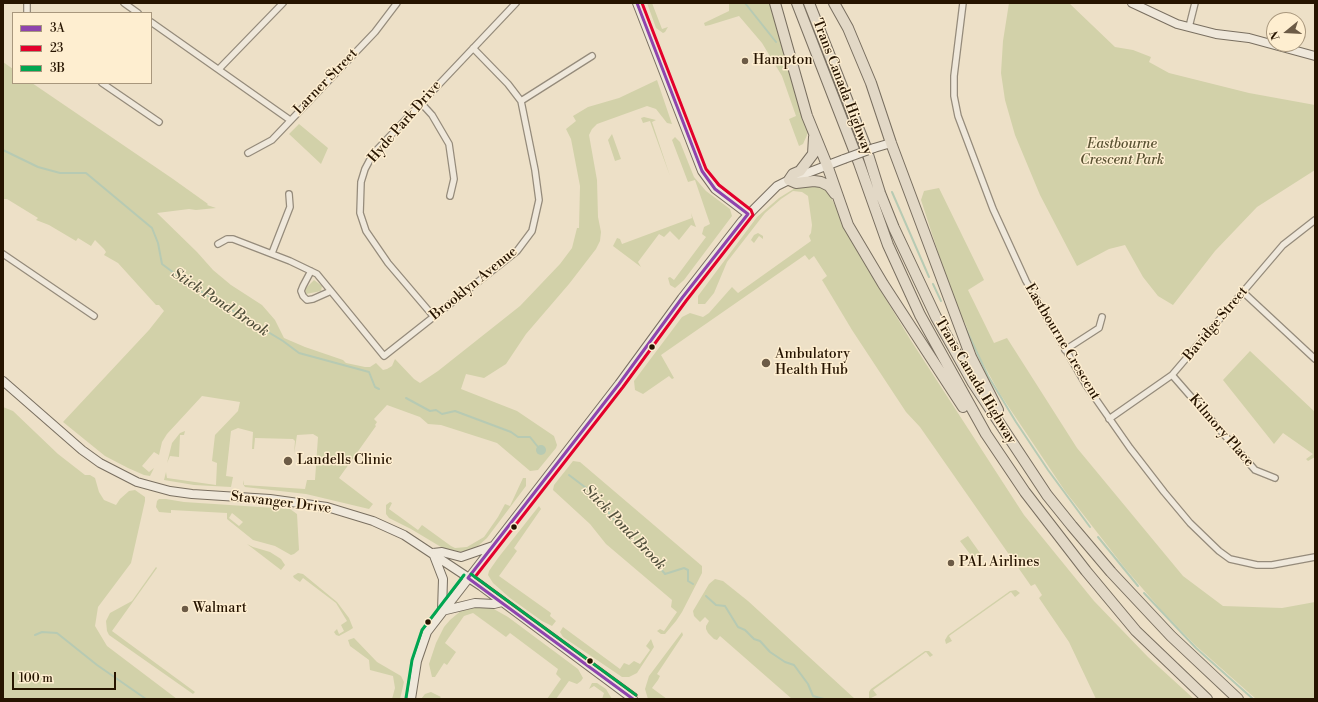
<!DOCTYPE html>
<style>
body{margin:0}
#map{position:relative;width:1318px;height:702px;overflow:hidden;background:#ede0c7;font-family:"Libre Bodoni",serif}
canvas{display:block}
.frame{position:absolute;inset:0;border:4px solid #261400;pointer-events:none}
.legend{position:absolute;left:12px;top:12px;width:140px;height:72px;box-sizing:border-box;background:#feeed0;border:1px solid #a8977d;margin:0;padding:5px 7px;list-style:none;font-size:12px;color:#261400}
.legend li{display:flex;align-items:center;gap:8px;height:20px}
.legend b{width:20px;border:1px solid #a8977d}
.north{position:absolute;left:1266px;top:12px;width:40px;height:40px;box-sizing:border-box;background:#feeed0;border:1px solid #a8977d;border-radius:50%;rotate:252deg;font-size:11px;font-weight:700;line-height:16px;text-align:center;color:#261400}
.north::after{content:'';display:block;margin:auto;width:14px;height:18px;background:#6c5b46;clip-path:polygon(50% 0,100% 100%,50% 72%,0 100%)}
.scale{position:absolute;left:12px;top:672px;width:104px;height:18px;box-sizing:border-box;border:2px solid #261400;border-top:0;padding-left:5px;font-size:12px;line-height:14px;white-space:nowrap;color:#261400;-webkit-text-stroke:3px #feeed0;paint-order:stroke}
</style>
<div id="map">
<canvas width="1318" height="702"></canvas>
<div class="frame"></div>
<ul class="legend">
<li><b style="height:5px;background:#8e44ad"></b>3A</li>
<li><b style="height:5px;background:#e4002b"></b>23</li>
<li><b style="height:5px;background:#00a651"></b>3B</li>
</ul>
<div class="north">N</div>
<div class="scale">100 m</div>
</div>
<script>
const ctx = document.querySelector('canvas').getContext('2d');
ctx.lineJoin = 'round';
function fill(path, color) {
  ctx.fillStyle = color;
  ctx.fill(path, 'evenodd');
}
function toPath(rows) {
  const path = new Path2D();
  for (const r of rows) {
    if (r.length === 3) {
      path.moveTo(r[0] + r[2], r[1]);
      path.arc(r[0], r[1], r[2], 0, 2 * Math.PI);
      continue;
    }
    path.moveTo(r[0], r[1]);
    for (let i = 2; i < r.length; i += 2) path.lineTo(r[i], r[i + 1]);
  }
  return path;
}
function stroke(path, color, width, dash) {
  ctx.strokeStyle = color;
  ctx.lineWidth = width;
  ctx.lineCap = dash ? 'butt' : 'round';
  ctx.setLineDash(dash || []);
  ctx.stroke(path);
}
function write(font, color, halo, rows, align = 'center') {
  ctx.font = font + ' "Libre Bodoni",serif';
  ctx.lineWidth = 3;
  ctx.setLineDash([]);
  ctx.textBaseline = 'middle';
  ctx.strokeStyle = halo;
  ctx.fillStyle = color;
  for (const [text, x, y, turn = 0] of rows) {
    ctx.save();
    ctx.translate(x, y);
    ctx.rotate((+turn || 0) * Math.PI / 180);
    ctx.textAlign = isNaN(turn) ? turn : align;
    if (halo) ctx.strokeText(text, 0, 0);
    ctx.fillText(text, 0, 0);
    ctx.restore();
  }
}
const green = toPath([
 [647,3,652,3,662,29,668,27,665,32,663,33,656,28],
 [729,3,771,3,808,133,803,144,799,146,789,119,796,116,782,76,762,43,739,16,710,25,705,26,704,23,729,11],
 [1009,3,1069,3,1115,47,1133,50,1151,57,1149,62,1169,73,1249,93,1315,105,1315,170,1257,207,1215,251,1173,305,1158,296,1143,277,1125,245,1109,249,1077,266,1040,195,1015,135,1005,100,1001,73,1003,41],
 [3,62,13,69,13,83,32,83,173,179,208,204,207,205,216,208,196,210,189,209,157,213,197,252,213,270,231,285,262,305,275,320,284,338,305,347,343,360,346,363,365,367,370,367,376,363,383,370,387,369,392,366,395,359,414,379,420,383,438,371,520,306,560,264,572,248,577,228,579,228,580,186,571,139,566,129,576,121,573,116,588,107,619,98,657,80,672,124,667,123,656,109,647,106,597,124,592,129,589,135,597,180,598,217,601,232,600,241,596,249,569,284,526,334,506,364,484,378,466,374,461,389,517,411,554,436,557,445,556,448,538,470,530,471,497,443,441,425,428,424,420,417,387,405,374,419,377,422,375,425,376,426,339,478,373,504,369,509,306,494,245,487,243,484,243,480,244,485,305,489,307,480,315,480,318,437,313,434,297,435,294,454,295,441,293,439,255,438,254,449,252,449,253,432,238,428,231,431,226,476,233,477,231,487,194,485,164,480,166,472,167,478,216,485,217,463,212,461,215,435,238,411,240,402,202,396,167,434,162,442,159,455,154,452,142,466,149,472,154,468,150,476,144,475,128,468,105,456,63,422,149,330,164,311,159,305,156,305,118,263,104,255,106,252,104,249,95,240,91,246,78,238,76,241,49,225,36,220,38,218,7,199,3,199],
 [644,117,656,120,652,122,670,176,650,121,643,123,641,118],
 [299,124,328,148,321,164,289,134],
 [612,134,621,159,615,161,608,140],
 [675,137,680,142,694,177,706,191,730,209,732,216,684,280,675,288,670,285,668,278,670,277,674,280,706,237,702,234,704,227,710,224,695,180,688,182,672,140],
 [800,185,816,185,828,191,858,253,910,339,1024,515,1094,601,1148,657,1194,699,1096,699,1069,642,1039,598,1042,595,1035,584,1031,586,920,427,906,412,852,330,822,280,827,276,814,256,809,260,805,255,661,355,674,378,672,379,669,376,643,394,635,390,634,381,682,317,690,313,703,317,709,313,732,287,738,293,811,241,809,236,811,233,812,225,808,196,802,192,793,191,781,199,765,213,727,262,714,293,705,304,698,304,698,296,757,217,779,198],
 [939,188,984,280,968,290,994,343,1007,338,1077,448,1183,576,1223,606,1282,608,1315,602,1315,699,1256,699,1196,646,1161,610,1124,567,1065,491,1000,394,975,349,965,323,959,317,921,200,924,191],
 [691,213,696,227,691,225,679,240,670,231,664,237,659,234,638,262,641,267,613,246,617,238,620,239,622,244,692,218],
 [758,233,763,236,763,239,759,236,754,243,751,240,749,243,754,235],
 [314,280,322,286,321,291,306,294,305,289],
 [1250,351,1315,412,1315,457,1308,461,1306,459,1313,454,1283,433,1274,444,1223,380],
 [3,407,13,411,58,454,85,475,90,475,95,478,99,492,104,500,116,505,120,499,129,491,135,490,145,497,145,501,131,563,98,607,95,626,107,646,177,699,3,699],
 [185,431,184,435,180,435,179,457,170,456,167,463,172,443,180,433],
 [573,461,580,462,702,566,702,573,682,612,676,621,665,634,661,634,657,631,660,629,664,631,677,612,671,607,672,600,606,544,590,524,553,490,554,485],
 [523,478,526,478,526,486,487,538,478,546,467,551,456,552,446,550,411,529,389,518,386,514,386,505,390,502,392,503,389,509,418,530,422,525,451,546,455,548,467,547,484,537,498,517,505,504,510,506],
 [166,499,184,502,290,509,297,514,299,550,294,554,291,555,275,546,253,540,227,519,227,513,171,510,171,513,159,512,156,507,157,501,159,499],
 [232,513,243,522,239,526,229,518],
 [539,506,541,509,514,548,517,551,499,576,551,613,550,616,556,621,552,626,542,621,510,598,493,583,488,575,489,571,498,558],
 [968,536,980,553,973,558,960,541],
 [247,544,253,547,270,552,281,559,285,565,281,570],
 [156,567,157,568,112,631,195,692,193,694,109,635,107,631,106,621,110,613,132,601],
 [298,573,303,574,337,602,349,618,353,628,350,630,339,636,336,635,334,632,337,629,339,634,344,631,341,625,347,621,336,603,303,578,300,582,294,578,293,576],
 [715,579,723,581,748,601,855,699,792,699,720,636,717,640,714,639,708,633,706,629,706,626,709,621,705,617,700,622,694,616,693,611,709,584],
 [1016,590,1020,593,1015,597,1011,592,949,636,952,641,946,644,945,640,948,635,1010,591],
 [478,606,492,608,508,617,578,669,583,678,581,681,577,684,569,681,556,699,547,699,561,679,556,674,558,669,510,633,506,637,473,613,464,616,445,643,456,652,447,665,444,663,435,677,432,677,429,664,436,643,444,627,450,620,463,609],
 [563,627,620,669,624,663,629,665,634,661,640,664,650,650,646,646,651,639,654,647,637,673,629,677,622,677,563,637,560,632],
 [682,632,683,635,657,674,660,676,658,680,652,688,667,699,648,699,645,689,649,676],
 [354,638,377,662,401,676,404,682,400,699,392,699,395,688,393,676,370,670,369,660,350,646,348,640],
 [925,651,929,651,933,655,930,657,926,652,873,690,877,695,869,699,869,692,871,689],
 [592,683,597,683,606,689,612,699,602,699,604,693,594,686,589,689],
 [431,692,441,697,439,699,421,699,425,694]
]);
const water = toPath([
 [541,450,5]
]);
const stream = toPath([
 [745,3,776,42],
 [3,150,38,167,60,173,86,173,152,228,158,243,162,264,190,285,283,341,299,353,369,372,375,387,379,389],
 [892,192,929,277],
 [933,284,941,301],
 [964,325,988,376,1016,422,1048,470,1090,527],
 [406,398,430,411,436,410,442,414,455,411,511,432,518,437,530,437,538,447],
 [569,475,594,494,623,531,646,551,665,574,684,568,688,570,688,581,693,584],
 [1098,537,1138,586],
 [1144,593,1196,648,1253,699],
 [706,596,716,605,725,606,738,627,745,630,754,639,760,641,770,652,785,662,794,665,808,684,813,696,824,699],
 [35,635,42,632,57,633,97,665,146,699]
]);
const street = toPath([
 [27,3,27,13],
 [124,3,138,13],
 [963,3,954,76,954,96,958,116,993,209,1026,281,1086,385,1130,448,1164,492,1190,523,1219,551,1230,559,1257,565,1272,565,1315,557],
 [151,22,290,120],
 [1189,27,1195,3],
 [219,69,283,3],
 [102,83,159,122],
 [521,101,592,56],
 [421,103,432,115,449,144,454,179,450,196],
 [248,153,272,140,375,32,397,3],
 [218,244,227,239,233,239,290,261,317,274,384,356,517,251,532,231,539,200,535,170,521,101,508,84,473,48],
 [272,253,290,207,289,194],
 [3,254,94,316],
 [311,271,303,286,301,291,303,296,307,300,313,299,331,291],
 [1243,292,1315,359],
 [434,317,388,263,366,231,360,213,361,182,365,169,373,154,516,3],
 [1065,350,1099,328,1102,317],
 [1172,375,1255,470,1275,478],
 [1109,419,1172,375,1283,245,1315,220]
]);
const secondary = toPath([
 [637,3,702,171,715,189,748,214],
 [1132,3,1177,24,1216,34,1249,38,1315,56],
 [874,148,891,143],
 [3,381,82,450,100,463,137,482,170,491,192,494,270,499,327,507,373,521,404,535,481,586,633,699],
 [433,553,442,552,461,557,493,546],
 [433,553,443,579,442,611],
 [442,611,475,603,494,604,502,602],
 [411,699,417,661,427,632,619,384,682,298,742,221,777,186,789,180,844,159]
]);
const highway = toPath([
 [775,3,807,116,827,165,848,225,883,284,963,407],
 [797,3,859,163,888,245,920,315,986,434,1025,492,1086,571,1136,631,1207,699],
 [809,3,865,145,880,193,894,228,936,317,973,383,1047,495,1072,526,1111,572,1171,636,1238,699],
 [834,3,848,28,871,83,891,143,971,357,998,410],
 [814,137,813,154,800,171,793,174,789,180,796,183,814,181,821,182,829,186,835,194]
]);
const secondaryBridge = toPath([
 [844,159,874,148]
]);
const bus1 = toPath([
 [468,578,619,384,682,298,748,214,715,189,702,171,637,3],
 [468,578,633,699]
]);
const bus2 = toPath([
 [636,695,475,577,623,387,686,301,753,215,751,210,719,185,706,169,642,3]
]);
const bus3 = toPath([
 [471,574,636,695],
 [406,698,412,660,422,630,464,575]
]);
const markers = [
 [745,61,4,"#6c5b46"],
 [652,347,3.5,"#261400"],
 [766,363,5,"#6c5b46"],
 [288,461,5,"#6c5b46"],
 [514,527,3.5,"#261400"],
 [951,563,4,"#6c5b46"],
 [185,609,4,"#6c5b46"],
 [428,622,3.5,"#261400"],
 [590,661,3.5,"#261400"]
];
const poiNames = [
 ["Hampton",753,61],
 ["Ambulatory",775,355],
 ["Health Hub",775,371],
 ["Landells Clinic",297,461],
 ["PAL Airlines",959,563],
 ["Walmart",193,609]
];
const streetNames = [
 ["Larner Street",326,82,-46],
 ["Trans Canada Highway",842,87,69],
 ["Hyde Park Drive",405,122,-49],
 ["Brooklyn Avenue",474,284,-39],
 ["Bavidge Street",1216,324,-50],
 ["Eastbourne Crescent",1062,342,59],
 ["Trans Canada Highway",975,381,59],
 ["Kilmory Place",1221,431,49],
 ["Stavanger Drive",281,503,7]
];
const parkNames = [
 ["Eastbourne",1122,145],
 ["Crescent Park",1122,161]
];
const waterNames = [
 ["Stick Pond Brook",220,303,33],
 ["Stick Pond Brook",624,528,46]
];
fill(green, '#d2d1a9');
fill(water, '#b7cab3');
stroke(stream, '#b7cab3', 2);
stroke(street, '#958b7b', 8);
stroke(secondary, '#796f60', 10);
stroke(highway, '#796f60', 12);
stroke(street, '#efe8db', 5.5);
stroke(secondary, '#efe8db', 8);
stroke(highway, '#e2d8c6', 10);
stroke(secondaryBridge, '#796f60', 10, []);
stroke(secondaryBridge, '#efe8db', 8);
stroke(bus1, '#8e44ad', 3);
stroke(bus2, '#e4002b', 3);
stroke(bus3, '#00a651', 3);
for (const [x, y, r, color] of markers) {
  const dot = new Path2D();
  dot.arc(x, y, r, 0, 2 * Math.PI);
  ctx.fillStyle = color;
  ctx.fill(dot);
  stroke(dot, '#feeed0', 1.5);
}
write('14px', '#261400', '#feeed0', poiNames, 'left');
write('14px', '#261400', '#feeed0', streetNames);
write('italic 14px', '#5a5233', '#feeed0', parkNames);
write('italic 15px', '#51503c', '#feeed0', waterNames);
</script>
